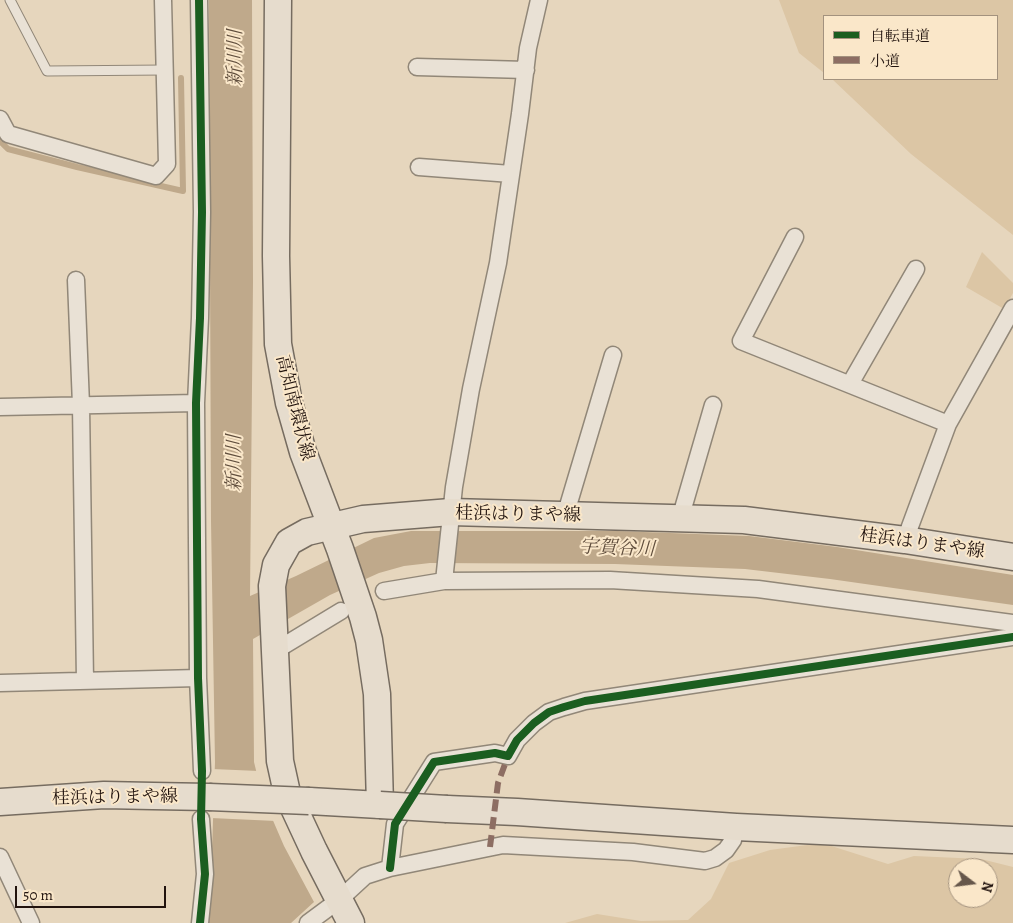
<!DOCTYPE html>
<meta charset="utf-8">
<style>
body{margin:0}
#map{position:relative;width:1013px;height:923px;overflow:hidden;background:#e6d6bd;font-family:Alegreya,"Noto Serif JP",serif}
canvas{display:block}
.legend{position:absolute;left:823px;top:15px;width:175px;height:65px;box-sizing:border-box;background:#fae7c9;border:1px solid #a3927e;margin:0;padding:6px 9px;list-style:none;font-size:15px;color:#21130e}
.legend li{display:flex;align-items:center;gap:10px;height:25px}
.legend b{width:25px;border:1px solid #a3927e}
.north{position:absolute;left:948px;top:858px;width:50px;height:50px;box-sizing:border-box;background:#fae7c9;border:1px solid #a3927e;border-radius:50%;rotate:105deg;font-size:14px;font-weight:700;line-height:20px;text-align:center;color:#21130e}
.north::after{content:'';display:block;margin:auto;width:18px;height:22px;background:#66574b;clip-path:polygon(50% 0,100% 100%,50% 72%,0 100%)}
.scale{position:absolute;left:15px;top:886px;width:151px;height:22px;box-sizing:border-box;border:2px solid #21130e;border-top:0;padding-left:6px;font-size:15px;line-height:18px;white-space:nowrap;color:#21130e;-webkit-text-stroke:4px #fae7c9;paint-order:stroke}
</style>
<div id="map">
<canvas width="1013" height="923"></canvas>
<ul class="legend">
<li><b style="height:6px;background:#1b5e20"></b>自転車道</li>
<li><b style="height:6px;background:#8d6e63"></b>小道</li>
</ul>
<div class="north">N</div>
<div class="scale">50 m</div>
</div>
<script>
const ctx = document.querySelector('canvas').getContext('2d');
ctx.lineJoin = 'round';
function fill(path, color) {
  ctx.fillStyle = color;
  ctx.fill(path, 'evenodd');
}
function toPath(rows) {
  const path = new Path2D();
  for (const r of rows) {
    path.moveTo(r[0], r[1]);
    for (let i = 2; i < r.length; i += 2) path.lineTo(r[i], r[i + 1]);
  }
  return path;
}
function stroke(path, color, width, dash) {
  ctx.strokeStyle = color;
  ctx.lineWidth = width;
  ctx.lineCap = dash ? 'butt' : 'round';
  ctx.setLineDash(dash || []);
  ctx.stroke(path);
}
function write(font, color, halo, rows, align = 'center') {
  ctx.font = font + ' Alegreya,"Noto Serif JP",serif';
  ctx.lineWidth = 4;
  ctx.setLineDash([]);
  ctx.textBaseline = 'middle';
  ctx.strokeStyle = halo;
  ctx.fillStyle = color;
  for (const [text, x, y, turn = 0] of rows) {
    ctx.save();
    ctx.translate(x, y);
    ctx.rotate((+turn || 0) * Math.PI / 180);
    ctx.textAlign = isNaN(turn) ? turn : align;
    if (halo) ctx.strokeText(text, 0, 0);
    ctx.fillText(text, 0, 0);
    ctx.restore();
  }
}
const green = toPath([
 [779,0,1013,0,1013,235,911,154,832,79,997,79,997,16,824,16,824,73,799,53],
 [982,252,1013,283,1013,293,1004,309,966,287],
 [822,843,888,864,914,856,981,859,1013,867,1013,923,565,923,597,914,641,921,688,920,711,899,729,863,770,850],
 [958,868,988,868,988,898,958,898]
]);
const water = toPath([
 [209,0,252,0,253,282,250,596,296,576,374,538,411,531,617,531,749,536,837,547,1013,575,1013,605,830,579,745,569,615,564,430,563,404,566,379,573,330,595,253,639,254,762,262,795,284,846,314,902,291,923,207,923,211,879,215,762,211,521]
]);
const pier = toPath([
 [212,769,259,771,265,794,276,821,211,818]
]);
const stream = toPath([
 [0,141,8,149,77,167,183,191,181,78]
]);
const service = toPath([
 [10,0,47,71,165,70]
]);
const minor = toPath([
 [199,0,202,212,200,318,196,403,198,678,202,771],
 [417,67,526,70],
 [0,119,8,134,156,176,167,164,163,0],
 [419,167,511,174],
 [795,237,741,341,948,424],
 [76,280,81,405,85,681],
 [850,384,916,269],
 [0,407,196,403],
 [565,516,613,355],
 [680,519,713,405],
 [905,540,948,424,1013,308],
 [444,581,454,487,471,389,498,263,520,114,528,48,539,0],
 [384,591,444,581,610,580,758,589,1013,623],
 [275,651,341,611],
 [0,683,198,678],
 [0,857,31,923],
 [390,868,395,824,434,762,495,753,508,756,517,740,534,723,549,712,564,707,585,701,1013,637],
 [200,923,205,874,201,819],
 [308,923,339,900,365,876,390,868,503,845,633,852,705,861,715,858,726,850,733,840,736,827]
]);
const primary = toPath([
 [278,0,276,256,278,344,289,403,303,452,340,549,363,617,369,640,377,694,380,805,309,801],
 [0,802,104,795,153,796,209,797],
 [447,809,517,812,736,827,1013,840],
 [351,923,314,851,287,793,280,761,272,586,276,565,289,542,307,532,363,519,451,512,744,520,905,540,1013,557]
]);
const primaryBridge = toPath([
 [209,797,309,801],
 [380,805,447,809]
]);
const quiet = toPath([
 [490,847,498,783,508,756]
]);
const cycleway = toPath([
 [199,0,202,212,200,318,196,403,198,678,202,771,201,819,205,874,200,923],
 [390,868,395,824,434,762,495,753,508,756,517,740,534,723,549,712,564,707,585,701,1013,637]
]);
const streetNames = [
 ["高知南環状線",294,408,76],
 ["桂浜はりまや線",518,515,1],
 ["桂浜はりまや線",922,544,8],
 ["桂浜はりまや線",115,798,-1]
];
const waterNames = [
 ["新川川",236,58,-90],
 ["新川川",235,463,-90],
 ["宇賀谷川",617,549,2]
];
fill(green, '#dcc6a5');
fill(water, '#bfa98b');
fill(pier, '#e6d6bd');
stroke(stream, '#bfa98b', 6);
stroke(service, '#918778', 11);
stroke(minor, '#918778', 19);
stroke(primary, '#766c60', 29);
stroke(service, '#e9e1d5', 9);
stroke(minor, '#e9e1d5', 16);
stroke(primary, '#e6dccd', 26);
stroke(primaryBridge, '#766c60', 29, []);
stroke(primaryBridge, '#e6dccd', 26);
stroke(quiet, '#8d6e63', 6, [12, 6]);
stroke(cycleway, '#1b5e20', 8);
write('18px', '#21130e', '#fae7c9', streetNames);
write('italic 19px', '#604e3d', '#fae7c9', waterNames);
</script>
